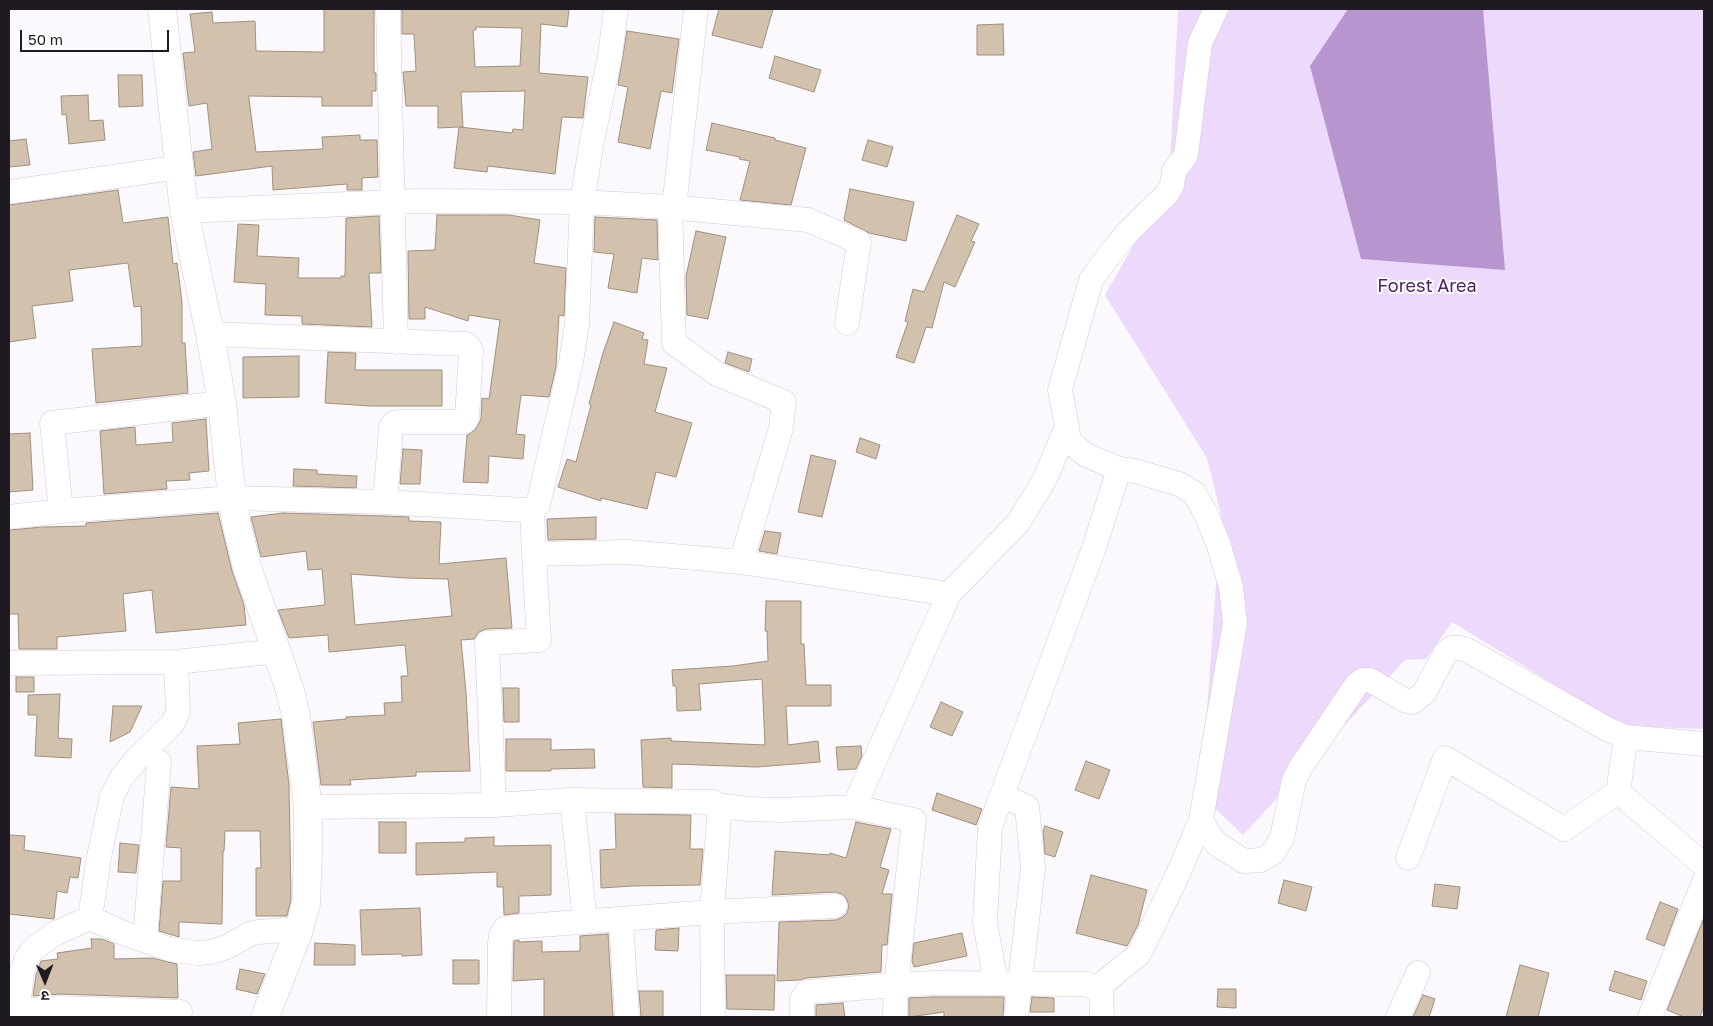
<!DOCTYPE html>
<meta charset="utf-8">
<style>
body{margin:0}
#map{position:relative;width:1713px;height:1026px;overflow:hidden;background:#fbf9fd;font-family:"Golos Text","Noto Sans Devanagari",sans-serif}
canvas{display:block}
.frame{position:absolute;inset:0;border:10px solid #1f1a22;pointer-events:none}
.north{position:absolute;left:20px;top:956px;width:50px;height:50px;-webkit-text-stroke:4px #fff;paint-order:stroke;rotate:179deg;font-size:14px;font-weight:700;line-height:20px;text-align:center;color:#1f1a22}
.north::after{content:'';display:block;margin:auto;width:18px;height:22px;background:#1f1a22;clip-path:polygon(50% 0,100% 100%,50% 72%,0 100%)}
.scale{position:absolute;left:20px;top:30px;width:149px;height:22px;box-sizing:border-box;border:2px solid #1f1a22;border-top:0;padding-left:6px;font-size:15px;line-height:18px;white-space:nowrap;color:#1f1a22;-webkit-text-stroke:4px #fff;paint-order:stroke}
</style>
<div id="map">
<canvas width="1713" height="1026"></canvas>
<div class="frame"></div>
<div class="north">उ</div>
<div class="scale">50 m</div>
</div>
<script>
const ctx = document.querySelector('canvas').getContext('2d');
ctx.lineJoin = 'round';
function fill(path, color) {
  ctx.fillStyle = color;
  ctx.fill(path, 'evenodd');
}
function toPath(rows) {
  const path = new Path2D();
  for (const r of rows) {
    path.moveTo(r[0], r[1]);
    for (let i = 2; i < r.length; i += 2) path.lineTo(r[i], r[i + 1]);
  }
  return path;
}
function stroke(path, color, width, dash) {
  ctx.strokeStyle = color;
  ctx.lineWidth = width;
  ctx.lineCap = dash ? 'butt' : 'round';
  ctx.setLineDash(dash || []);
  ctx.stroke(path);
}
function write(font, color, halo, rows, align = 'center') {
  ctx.font = font + ' "Golos Text",sans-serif';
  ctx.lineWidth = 4;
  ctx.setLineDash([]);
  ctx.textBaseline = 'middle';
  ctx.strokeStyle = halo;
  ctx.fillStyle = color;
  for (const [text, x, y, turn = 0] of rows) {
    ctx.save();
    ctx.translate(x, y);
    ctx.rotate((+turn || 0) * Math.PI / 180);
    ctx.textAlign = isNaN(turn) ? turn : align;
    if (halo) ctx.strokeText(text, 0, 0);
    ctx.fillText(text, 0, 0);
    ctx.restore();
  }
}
const green = toPath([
 [1178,9,1704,9,1704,729,1622,726,1452,622,1426,659,1405,660,1243,835,1201,795,1221,515,1207,458,1105,295,1169,183]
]);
const water = toPath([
 [1348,9,1483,9,1505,270,1361,259,1310,66]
]);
const building = toPath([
 [324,9,374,9,374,73,376,73,376,91,372,91,372,106,322,106,322,97,249,96,249,99,256,152,323,149,322,137,360,135,360,140,377,140,378,177,362,178,362,190,347,190,347,184,273,190,272,166,196,176,193,152,212,149,207,103,189,106,183,53,195,52,190,14,212,12,213,23,255,21,256,51,324,52,324,9],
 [402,9,569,9,567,27,541,24,539,73,588,77,583,118,562,117,555,174,488,166,487,172,454,168,459,127,438,128,438,106,406,106,403,72,416,71,414,34,402,34,402,9],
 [476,27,522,28,520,66,475,67,473,30,476,30,476,27],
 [525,91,523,130,513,129,512,133,460,127,463,127,461,92,525,91],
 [719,9,773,9,762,48,712,35,719,9],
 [1003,24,1004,55,977,55,977,25,1003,24],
 [627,31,679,39,672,93,661,91,650,149,618,142,628,87,618,85,627,31],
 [775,56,821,70,814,92,769,78,775,56],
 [118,75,142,75,143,106,119,107,118,75],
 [88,95,89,121,103,120,105,140,69,144,66,114,62,115,61,96,88,95],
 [712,123,775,138,775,140,806,148,791,205,740,200,750,161,739,159,740,157,706,150,712,123],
 [26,139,30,165,9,167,9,141,26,139],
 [868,140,893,147,887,167,862,160,868,140],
 [850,189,914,202,906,241,869,233,844,220,850,189],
 [118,190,123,223,168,217,173,264,177,263,182,302,182,343,185,343,188,393,96,403,92,349,142,346,141,306,134,307,128,263,69,270,73,301,32,306,36,338,9,342,9,205,118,190],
 [437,215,509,215,540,220,534,263,566,268,564,316,559,315,556,367,549,397,521,395,516,434,525,435,523,459,489,456,488,483,463,482,465,459,467,435,475,430,481,419,482,398,489,399,500,320,469,315,468,321,425,307,425,319,409,319,408,251,435,250,437,215],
 [957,215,979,224,971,241,975,242,955,287,944,282,932,328,926,327,914,363,896,357,908,322,905,321,913,289,924,292,957,215],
 [379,216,381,273,369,273,372,327,302,324,302,316,265,315,266,284,234,282,238,224,259,225,257,256,299,258,298,278,341,278,341,276,345,276,346,218,379,216],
 [595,217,657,220,658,260,642,258,637,293,608,288,614,254,594,252,595,217],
 [696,231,726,237,708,319,687,315,686,276,696,231],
 [614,322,644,333,642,339,648,340,644,364,667,368,655,412,692,423,676,477,656,472,647,509,601,498,601,501,558,487,567,459,576,462,591,405,589,404,603,353,614,322],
 [328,352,356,353,355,370,442,370,442,406,371,406,325,403,328,352],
 [728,352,752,359,749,372,725,363,728,352],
 [299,356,299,397,243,398,243,357,299,356],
 [206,419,209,471,189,473,190,480,166,481,167,489,104,494,100,431,135,427,136,445,173,442,172,423,206,419],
 [30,433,33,490,9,492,9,434,30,433],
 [860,438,880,445,876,459,856,452,860,438],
 [403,449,422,450,420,484,400,484,403,449],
 [811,455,836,461,822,517,798,512,811,455],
 [294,469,317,470,317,474,357,476,356,488,293,486,294,469],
 [218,513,232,571,244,605,246,625,156,633,152,590,123,594,126,631,57,637,57,649,19,649,18,614,9,614,9,530,43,527,86,526,86,523,218,513],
 [283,513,384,516,409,517,409,521,441,522,439,564,506,558,512,628,486,629,479,632,474,639,461,640,466,692,470,771,416,772,416,776,350,780,351,785,321,785,313,722,346,719,346,717,385,715,384,703,402,702,401,676,408,676,405,645,329,652,328,635,289,638,278,610,325,605,322,569,308,570,306,551,261,557,251,517,283,513],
 [351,574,405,578,448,579,452,616,355,625,351,574],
 [596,517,596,539,548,540,547,519,596,517],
 [765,531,781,533,777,554,759,551,765,531],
 [766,601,801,601,801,644,804,644,806,685,831,685,831,706,786,706,788,745,818,741,820,762,757,767,672,764,672,788,643,787,641,740,671,738,671,741,765,745,762,679,699,684,701,710,677,711,676,686,673,686,672,670,733,666,768,661,767,631,765,631,766,601],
 [16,677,34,677,34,692,16,692,16,677],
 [503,688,519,688,519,722,504,722,503,688],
 [60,694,58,738,72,739,71,758,35,756,37,715,28,715,28,695,60,694],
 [941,702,963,712,952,736,930,727,941,702],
 [113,706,142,706,130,732,110,742,113,706],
 [281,719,289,785,291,899,287,916,256,916,256,868,261,868,260,831,225,831,224,851,223,851,222,924,179,922,179,937,159,931,163,881,181,881,181,848,166,847,171,787,199,789,197,746,240,744,238,723,281,719],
 [506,739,551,739,551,750,594,749,595,768,551,769,551,771,506,771,506,739],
 [861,746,862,756,856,769,838,770,836,747,861,746],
 [1086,761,1110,770,1099,799,1075,790,1086,761],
 [937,793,982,809,976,825,932,810,937,793],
 [615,814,691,815,690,849,703,849,700,885,633,886,601,888,600,850,616,849,615,814],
 [379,822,406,822,406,853,379,853,379,822],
 [856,822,891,829,880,867,889,870,882,894,892,894,887,945,882,945,881,972,806,978,800,980,777,981,779,922,836,920,843,917,847,913,849,906,846,898,842,894,835,892,772,895,775,851,830,855,830,853,846,858,856,822],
 [1045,826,1063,832,1055,857,1045,854,1043,831,1045,826],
 [9,835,25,836,24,850,81,858,78,878,70,877,67,893,57,891,54,919,9,914,9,835],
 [494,837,494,846,551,845,551,895,519,896,519,913,504,915,503,887,497,887,497,872,416,875,416,843,465,842,465,838,494,837],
 [120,843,139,845,136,873,118,872,120,843],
 [1091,875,1147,890,1138,925,1127,946,1076,933,1091,875],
 [1284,880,1312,887,1306,911,1278,903,1284,880],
 [1435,884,1460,887,1457,909,1432,906,1435,884],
 [1660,902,1678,909,1664,946,1646,939,1660,902],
 [420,908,422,955,402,956,401,954,362,955,360,910,420,908],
 [1704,918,1704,1006,1700,1017,1684,1017,1667,1010,1704,918],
 [679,928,678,951,655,950,656,930,679,928],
 [962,933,967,956,914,967,912,961,914,943,962,933],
 [608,934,613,1017,544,1017,544,979,513,981,514,941,519,940,519,942,542,941,542,952,580,951,580,936,608,934],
 [91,939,102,939,114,944,114,959,152,958,177,964,178,998,60,994,33,996,36,975,41,961,58,959,57,953,92,948,91,939],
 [315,943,355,945,355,965,314,965,315,943],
 [453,960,479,960,479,984,453,984,453,960],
 [1520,965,1549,973,1538,1017,1506,1017,1520,965],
 [240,969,265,974,257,994,236,989,240,969],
 [1615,971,1647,981,1641,1000,1609,990,1615,971],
 [726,975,775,975,774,1010,727,1009,726,975],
 [1218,989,1236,989,1236,1008,1217,1007,1218,989],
 [639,991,663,991,663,1017,641,1017,639,991],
 [1423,995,1435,999,1429,1017,1413,1017,1423,995],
 [933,997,1004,997,1003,1017,944,1017,944,1012,909,1017,909,998,933,997],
 [1032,997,1054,998,1054,1012,1030,1012,1032,997],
 [843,1003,845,1017,816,1017,816,1005,843,1003]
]);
const street = toPath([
 [388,9,396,342],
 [1216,9,1200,43,1186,155,1174,171,1172,185,1167,194,1129,231,1109,255,1091,280,1060,390,1067,426,1066,430,1071,443,1086,455,1119,469,1135,471,1179,484,1194,493,1205,512,1218,543,1231,587,1235,623,1201,820,1208,833,1218,845,1244,861,1261,860,1273,853,1282,838,1294,780,1301,767,1357,684,1363,680,1370,680,1404,700,1413,702,1424,693,1446,652,1452,648,1460,648,1467,650,1609,730,1626,737,1704,744],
 [9,192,180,167],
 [184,211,418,201,582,202,670,207,675,199,696,9],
 [210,334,466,344,469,347,471,351,467,418,464,422,400,422,394,423,391,427,385,502],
 [532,509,534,554,627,552,741,562,949,594,1018,523,1045,479,1067,426],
 [61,511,232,498,385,502,524,510,532,509,538,505,571,362,577,324,582,202,592,141,610,56,616,9],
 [9,517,61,511,52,423,222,403],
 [741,562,781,428,784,402,717,374,674,343,670,207,808,220,859,242,847,323],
 [9,663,176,662,277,651],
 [1618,792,1704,865],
 [1002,795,1027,807,1033,868,1016,1017],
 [572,800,585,922],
 [494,805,487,643,539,640,534,554],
 [718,805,747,809,780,810,854,807,949,594],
 [308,807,494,805,572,800,713,802,718,805,719,817,712,912,713,1017],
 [854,807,914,820,896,985,933,983,1085,984,1097,988,1101,992,1102,1017],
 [1408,858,1445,758,1564,829,1618,792,1626,737],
 [90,918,99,857,112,796,122,777,137,759,173,723,178,712,176,662],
 [621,919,627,1017],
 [145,940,159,762],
 [996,983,985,923,990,827,1094,548,1119,469],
 [1097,988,1139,954,1178,874,1201,820],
 [17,1011,60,1008,180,1012],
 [17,1017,22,972,26,960,32,950,54,934,90,918,126,934,169,949,197,953,211,952,227,947,250,934,258,932,299,929],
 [499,1017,500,943,501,936,505,929,513,927,712,912,835,906],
 [802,1017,802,999,807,992,896,985,895,1017],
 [1398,1017,1418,973],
 [1650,1017,1704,882]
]);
const secondary = toPath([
 [162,9,184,211,210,334,222,403,232,498,237,526,247,567,290,690,296,716,304,776,308,807,308,854,306,904,298,933,265,1017]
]);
const parkNames = [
 ["Forest Area",1427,286]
];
fill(green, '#edd9fc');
fill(water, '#b795cf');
fill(building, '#d1c1ad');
stroke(building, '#9f907d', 1);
stroke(street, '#d3c7dc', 25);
stroke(secondary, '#d3c7dc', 29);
stroke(street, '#fff', 24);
stroke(secondary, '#fff', 28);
write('18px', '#4d2267', '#fff', parkNames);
</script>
